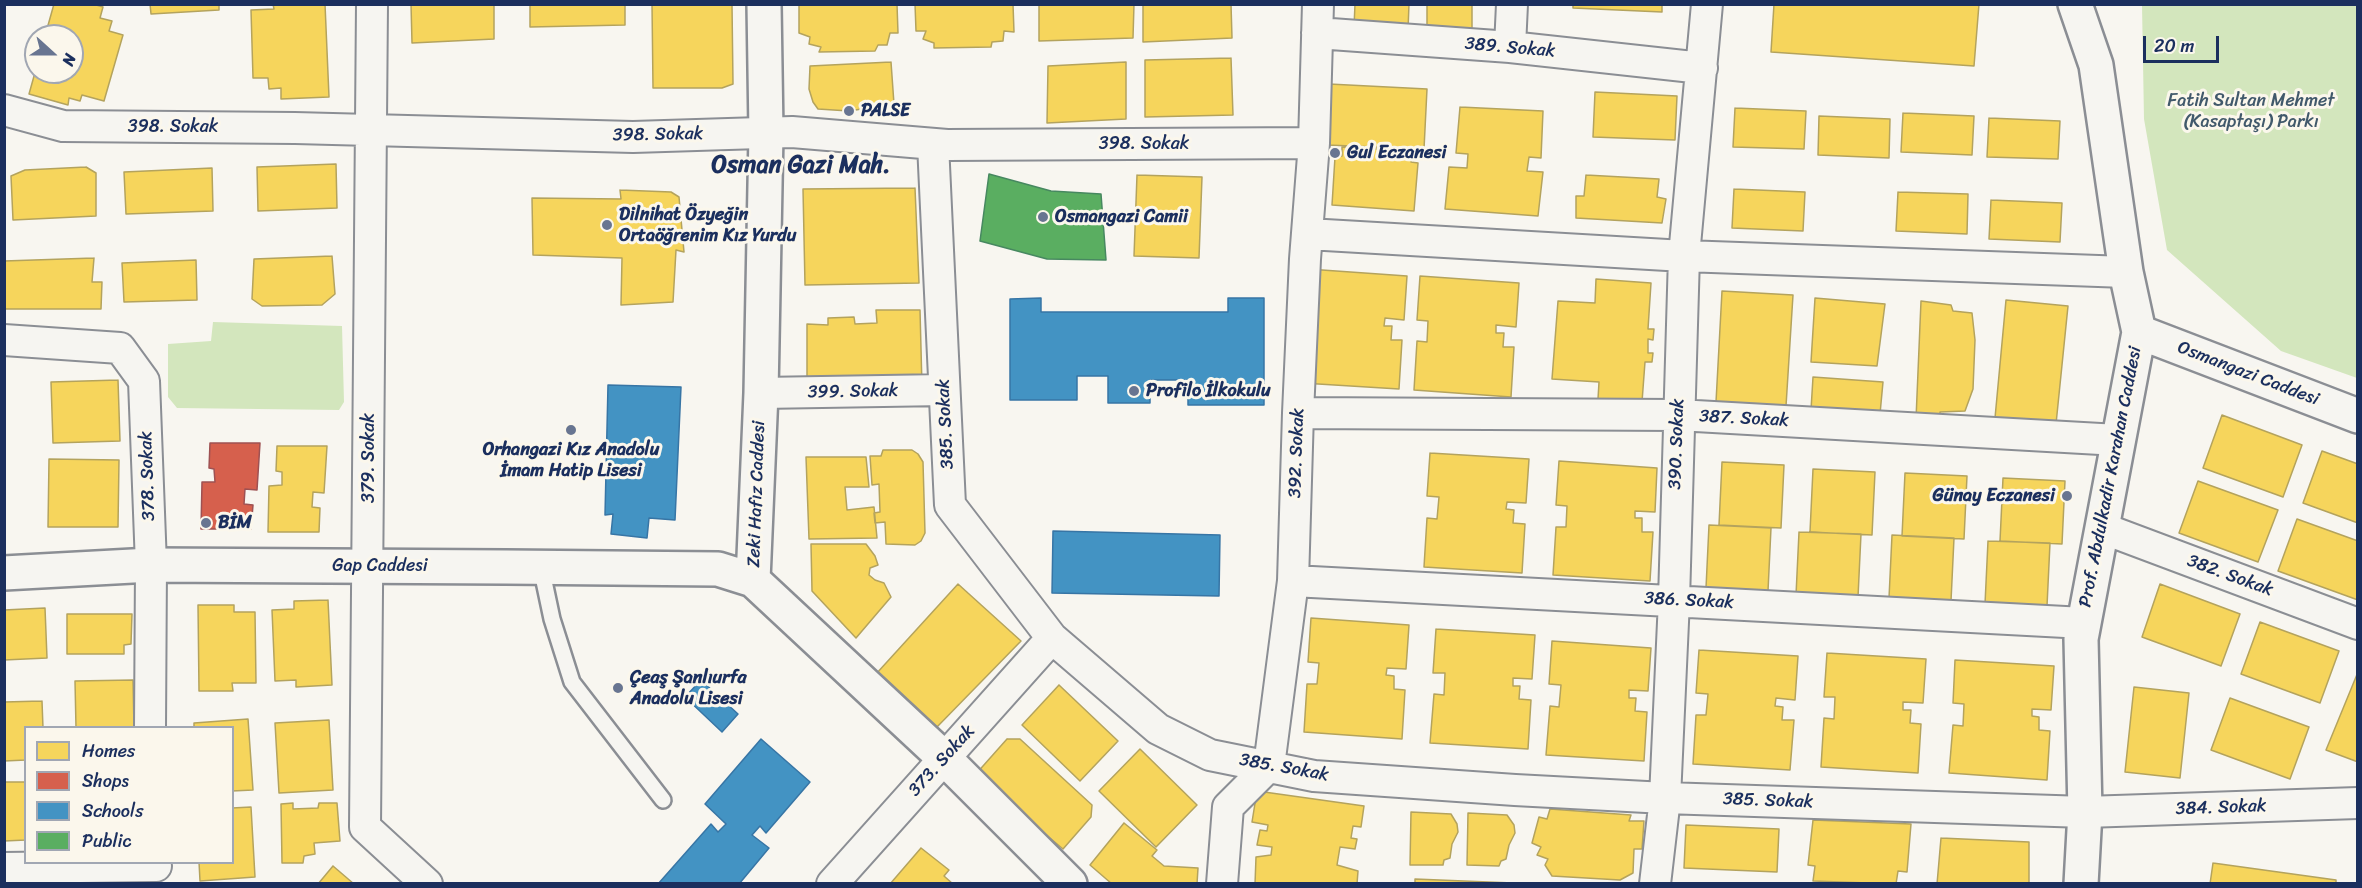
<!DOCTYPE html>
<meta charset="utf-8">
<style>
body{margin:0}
#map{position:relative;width:2362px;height:888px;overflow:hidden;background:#f8f6f0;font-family:Sriracha,sans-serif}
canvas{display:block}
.frame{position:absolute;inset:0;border:6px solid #1b2f5e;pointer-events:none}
.legend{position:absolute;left:24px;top:726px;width:210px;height:138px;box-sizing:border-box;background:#fbf7ec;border:2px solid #a1a7b3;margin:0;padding:8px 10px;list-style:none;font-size:18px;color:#1b2f5e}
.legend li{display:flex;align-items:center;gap:12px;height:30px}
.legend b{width:30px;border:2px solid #a1a7b3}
.north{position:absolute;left:24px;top:24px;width:60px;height:60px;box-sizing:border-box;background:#fbf7ec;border:2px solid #a1a7b3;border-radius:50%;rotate:111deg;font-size:16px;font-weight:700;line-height:24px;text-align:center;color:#1b2f5e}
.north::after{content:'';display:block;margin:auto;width:21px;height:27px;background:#687591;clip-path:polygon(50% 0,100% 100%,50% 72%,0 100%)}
.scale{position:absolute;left:2143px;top:36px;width:76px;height:27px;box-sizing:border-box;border:3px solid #1b2f5e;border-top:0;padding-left:8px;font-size:18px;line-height:21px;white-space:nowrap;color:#1b2f5e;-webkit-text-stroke:4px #fbf7ec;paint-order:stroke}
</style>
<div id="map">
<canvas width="2362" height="888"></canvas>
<div class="frame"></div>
<ul class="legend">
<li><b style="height:16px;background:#f6d55c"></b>Homes</li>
<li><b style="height:16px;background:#d6604d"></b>Shops</li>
<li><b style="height:16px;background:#4393c3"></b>Schools</li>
<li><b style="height:16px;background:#5aae61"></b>Public</li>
</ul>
<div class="north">N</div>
<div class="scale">20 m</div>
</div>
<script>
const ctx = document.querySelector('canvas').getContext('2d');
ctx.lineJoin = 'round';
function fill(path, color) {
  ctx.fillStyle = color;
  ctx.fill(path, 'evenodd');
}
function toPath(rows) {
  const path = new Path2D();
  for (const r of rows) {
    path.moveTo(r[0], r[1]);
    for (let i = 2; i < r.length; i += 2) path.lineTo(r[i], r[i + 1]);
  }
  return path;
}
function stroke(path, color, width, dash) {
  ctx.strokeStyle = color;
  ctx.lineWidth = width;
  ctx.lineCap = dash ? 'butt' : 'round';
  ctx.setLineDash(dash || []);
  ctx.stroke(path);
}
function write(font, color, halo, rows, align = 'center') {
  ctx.font = font + ' Sriracha,sans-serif';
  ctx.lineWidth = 6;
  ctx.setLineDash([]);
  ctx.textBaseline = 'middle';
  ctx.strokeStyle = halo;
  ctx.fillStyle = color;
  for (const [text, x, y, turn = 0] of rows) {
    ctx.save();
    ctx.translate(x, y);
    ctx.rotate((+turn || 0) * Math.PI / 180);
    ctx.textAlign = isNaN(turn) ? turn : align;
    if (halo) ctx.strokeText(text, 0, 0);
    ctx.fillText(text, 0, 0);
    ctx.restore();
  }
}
const green = toPath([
 [2142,5,2357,5,2357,378,2281,351,2167,250,2144,119],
 [213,322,342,326,344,402,339,410,177,408,168,397,168,344,211,341]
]);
const homes = toPath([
 [54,4,93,4,103,7,100,18,112,21,109,31,123,35,104,101,82,95,80,101,69,98,68,105,29,94,36,69,36,72,72,72,72,36,45,36,54,4],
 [150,4,219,4,219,10,151,14,150,4],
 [273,4,325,4,329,97,281,99,281,88,269,89,268,78,253,78,251,10,274,9,273,4],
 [411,4,494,4,494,39,412,43,411,4],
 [530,4,625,4,625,25,530,27,530,4],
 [652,4,732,4,733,84,722,88,653,88,652,4],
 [799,4,897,4,898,33,890,33,887,45,878,45,875,51,819,52,821,47,809,44,810,37,799,33,799,4],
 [915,4,1013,4,1014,32,1004,31,1003,41,992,42,991,47,934,48,934,43,923,39,926,31,916,31,915,4],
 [1039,4,1134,4,1133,38,1039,41,1039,4],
 [1143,4,1231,4,1232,38,1143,42,1143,4],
 [1355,4,1409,4,1408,30,1354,27,1355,4],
 [1427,4,1472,4,1472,29,1427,29,1427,4],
 [1573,4,1662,4,1662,12,1573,8,1573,4],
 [1774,4,1979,4,1974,66,1771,52,1774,4],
 [1231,58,1233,115,1145,117,1145,60,1231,58],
 [891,62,894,104,849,111,818,109,813,102,809,89,810,66,891,62],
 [1126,62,1126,119,1047,123,1048,66,1126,62],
 [1329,84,1427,89,1424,149,1327,145,1329,84],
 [1595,92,1677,96,1675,140,1593,137,1595,92],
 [1460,107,1543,111,1541,158,1529,157,1527,171,1543,172,1538,216,1445,209,1449,167,1467,168,1468,154,1456,153,1460,107],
 [1735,108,1806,111,1804,149,1733,147,1735,108],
 [1903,113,1974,116,1972,155,1901,152,1903,113],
 [1819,116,1890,119,1889,158,1818,155,1819,116],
 [1989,118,2060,121,2058,159,1987,157,1989,118],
 [1342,147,1412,151,1411,162,1418,163,1414,211,1332,205,1335,157,1342,156,1342,147],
 [336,164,337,208,258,211,257,167,336,164],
 [86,167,96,173,96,216,13,220,11,176,25,170,86,167],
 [212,168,213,211,126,214,124,172,212,168],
 [1137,175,1202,177,1199,258,1134,256,1137,175],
 [1586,175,1659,179,1657,197,1666,199,1662,223,1576,218,1576,196,1584,196,1586,175],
 [915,188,919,283,805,285,803,189,915,188],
 [1734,189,1805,192,1803,231,1732,228,1734,189],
 [620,190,671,192,679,197,684,252,676,250,673,302,621,305,622,258,533,255,532,198,621,199,620,190],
 [1898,192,1968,194,1967,234,1896,231,1898,192],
 [1991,200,2062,203,2060,242,1989,239,1991,200],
 [332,256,335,294,322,305,262,306,252,299,254,259,332,256],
 [94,258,92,282,102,282,101,309,4,309,4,261,94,258],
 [196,260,197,300,124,302,122,263,196,260],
 [1308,269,1407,276,1404,320,1385,318,1384,326,1392,326,1391,340,1402,340,1399,389,1302,383,1308,269],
 [1420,276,1519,283,1516,327,1496,325,1496,333,1504,333,1503,347,1514,347,1511,397,1414,390,1417,341,1427,342,1428,321,1417,320,1420,276],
 [1596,279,1651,283,1648,329,1654,329,1653,340,1648,339,1648,353,1653,353,1652,362,1645,362,1642,402,1598,399,1599,382,1552,379,1558,301,1595,303,1596,279],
 [1722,291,1793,295,1786,406,1716,402,1722,291],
 [1815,298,1885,304,1877,366,1811,362,1815,298],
 [2006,300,2068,306,2056,424,1995,418,2006,300],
 [1921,301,1951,305,1953,311,1972,313,1975,340,1973,389,1965,411,1940,412,1940,421,1916,419,1921,301],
 [876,310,920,310,922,387,807,387,807,324,828,325,828,318,854,317,855,324,877,323,876,310],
 [1813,377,1883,382,1880,414,1811,410,1813,377],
 [118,380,120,441,53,443,51,382,118,380],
 [2222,415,2302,445,2283,497,2203,468,2222,415],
 [277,446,327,446,324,493,313,492,312,507,320,508,319,532,268,532,269,486,282,485,282,472,276,471,277,446],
 [883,450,912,450,918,454,923,462,925,533,921,541,915,545,886,544,885,522,875,523,874,513,880,512,879,484,872,485,870,456,881,456,883,450],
 [2322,451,2358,464,2358,523,2303,503,2322,451],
 [1430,453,1529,459,1526,503,1507,502,1506,509,1514,510,1513,523,1525,524,1522,573,1424,567,1427,518,1437,519,1439,497,1427,496,1430,453],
 [806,457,866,457,869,487,845,487,847,510,874,507,877,538,809,539,806,457],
 [49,459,119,460,118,527,48,527,49,459],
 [1559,461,1657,468,1655,512,1635,511,1635,518,1642,518,1642,532,1653,532,1650,581,1553,575,1556,527,1566,527,1567,506,1556,505,1559,461],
 [1722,462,1784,465,1781,528,1719,525,1722,462],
 [1813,469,1875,472,1872,535,1810,532,1813,469],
 [1905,473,1967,476,1964,539,1902,536,1905,473],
 [2003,478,2065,481,2062,544,2000,541,2003,478],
 [2198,481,2278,510,2258,562,2179,533,2198,481],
 [2297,519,2358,541,2358,600,2278,571,2297,519],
 [1709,525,1771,528,1768,591,1706,588,1709,525],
 [1799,532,1861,534,1858,597,1796,595,1799,532],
 [1892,535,1954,538,1951,601,1889,598,1892,535],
 [1988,541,2050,543,2047,606,1985,604,1988,541],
 [811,544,866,544,875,556,878,565,870,568,869,575,875,580,884,583,891,597,856,638,812,591,811,544],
 [958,584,1021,641,936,728,876,674,958,584],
 [2160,584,2240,614,2221,666,2142,637,2160,584],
 [328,600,332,685,296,687,296,680,275,681,272,610,294,609,294,601,328,600],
 [198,605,234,605,234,612,255,612,256,683,232,683,233,691,199,691,198,605],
 [45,608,47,658,4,660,4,610,45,608],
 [67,614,132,614,131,644,124,645,124,654,67,654,67,614],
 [1311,618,1409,625,1406,669,1387,668,1386,675,1394,676,1394,689,1405,690,1402,739,1304,732,1307,684,1317,684,1319,663,1308,662,1311,618],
 [2260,622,2339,651,2320,703,2241,674,2260,622],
 [1436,629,1535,635,1532,679,1513,678,1513,686,1520,686,1519,699,1531,700,1528,749,1430,743,1434,694,1444,695,1445,673,1433,673,1436,629],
 [1552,641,1651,648,1648,691,1629,690,1629,698,1636,698,1635,711,1647,712,1644,761,1546,755,1550,706,1559,707,1561,685,1549,684,1552,641],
 [1699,650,1798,656,1795,700,1776,698,1775,706,1783,707,1782,720,1794,720,1790,770,1693,764,1696,715,1706,715,1708,694,1696,693,1699,650],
 [1827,653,1926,659,1923,703,1903,702,1903,710,1911,710,1910,723,1921,724,1918,773,1821,767,1824,718,1834,719,1835,697,1824,697,1827,653],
 [1955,660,2054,666,2051,710,2032,709,2032,716,2039,717,2039,730,2050,731,2047,780,1949,773,1953,725,1963,726,1964,704,1953,703,1955,660],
 [2358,672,2358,762,2326,750,2358,672],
 [133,680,134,728,76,728,75,681,133,680],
 [1059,685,1118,741,1080,781,1022,725,1059,685],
 [2134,687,2189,693,2180,778,2125,772,2134,687],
 [2230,698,2309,727,2290,779,2211,750,2230,698],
 [42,701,43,728,26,728,26,760,4,761,4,702,42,701],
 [248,719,253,790,232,791,232,728,194,728,194,723,248,719],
 [329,720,333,790,279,793,275,723,329,720],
 [1007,739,1020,739,1092,805,1091,817,1063,849,975,775,1007,739],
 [1140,749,1197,805,1156,847,1099,791,1140,749],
 [4,782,26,782,26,840,4,841,4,782],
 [1257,791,1364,806,1361,827,1353,826,1351,838,1357,839,1355,849,1340,847,1337,865,1358,871,1357,884,1255,884,1256,857,1271,855,1272,847,1257,845,1260,830,1267,831,1268,825,1252,822,1257,791],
 [293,803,293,809,318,808,319,803,337,803,340,841,314,843,315,854,304,856,303,863,282,863,281,804,293,803],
 [251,807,255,877,200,881,199,862,232,862,232,808,251,807],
 [1550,809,1631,815,1629,821,1644,821,1642,849,1634,849,1633,873,1620,880,1552,876,1545,865,1548,859,1537,855,1541,847,1532,843,1539,817,1547,819,1550,809],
 [1411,812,1451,814,1457,824,1458,832,1452,844,1450,858,1444,860,1443,865,1410,865,1411,812],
 [1468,813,1507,815,1514,825,1515,833,1509,845,1506,859,1501,861,1499,866,1467,865,1468,813],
 [1813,820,1911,824,1907,872,1898,871,1896,884,1813,881,1815,866,1808,865,1813,820],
 [1124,823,1157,850,1152,856,1164,866,1198,868,1197,884,1112,884,1090,865,1124,823],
 [1686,825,1779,829,1777,872,1684,868,1686,825],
 [1941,838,2029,842,2029,884,1937,884,1941,838],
 [921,848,949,870,944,876,953,884,890,884,921,848],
 [2213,863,2336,880,2336,884,2210,884,2213,863],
 [333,866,354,884,318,884,333,866],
 [1415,879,1513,883,1513,884,1415,884,1415,879]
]);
const shops = toPath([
 [210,443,260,443,257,490,245,489,244,504,253,505,251,529,201,529,202,482,215,482,214,469,209,468,210,443]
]);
const schools = toPath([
 [1041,298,1041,312,1228,312,1228,298,1264,298,1264,405,1188,405,1188,380,1150,380,1150,403,1108,403,1108,376,1077,376,1077,400,1010,400,1010,299,1041,298],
 [608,385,681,387,675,520,649,518,647,538,611,534,613,514,605,515,608,385],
 [1053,531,1220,535,1219,596,1052,593,1053,531],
 [701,680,738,714,722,732,685,697,701,680],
 [761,739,810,782,766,833,760,826,752,835,769,848,739,884,658,884,711,824,718,832,726,824,705,804,761,739]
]);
const public = toPath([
 [989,174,1051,191,1101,194,1106,260,1047,259,980,241,989,174]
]);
const service = toPath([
 [541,567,552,619,572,682,663,800]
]);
const minor = toPath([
 [372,4,365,827,427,884],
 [1317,33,1510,47,1702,68],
 [1510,47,1512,4],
 [4,110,63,126,295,128,633,137,792,132,947,145,1314,143],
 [933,144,950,505,1052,638,1158,729,1210,755,1314,776,1515,790,1665,798,2085,812,2358,803],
 [1308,234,1684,256,2126,272],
 [4,340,120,348,144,381,151,565,150,728],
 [761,393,944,390],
 [1298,413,1678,415,2118,440],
 [2102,528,2358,624],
 [1293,581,2084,623],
 [4,868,156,866],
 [832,884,1052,638],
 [1222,884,1228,807,1269,766,1293,581,1298,413,1305,259,1314,143,1318,4],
 [1655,884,1665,798,1674,600,1684,256,1707,4]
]);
const tertiary = toPath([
 [764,4,766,133,761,393,753,580,944,758,1070,884],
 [4,573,151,565,506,567,718,569,753,580]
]);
const secondary = toPath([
 [2075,4,2096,65,2126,272,2139,332,2081,639,2085,812,2081,884],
 [2139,332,2358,416]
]);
const markers = [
 [849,111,6,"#687591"],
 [1335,153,6,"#687591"],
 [1043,217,6,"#687591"],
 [607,225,6,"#687591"],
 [1134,391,6,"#687591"],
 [571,430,6,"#687591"],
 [2067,496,6,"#687591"],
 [206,523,6,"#687591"],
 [618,688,6,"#687591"]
];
const streetNames = [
 ["389. Sokak",1510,48,5],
 ["398. Sokak",173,127],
 ["398. Sokak",658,135,-1],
 ["398. Sokak",1144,144],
 ["Osmangazi Caddesi",2248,374,21],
 ["399. Sokak",853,392,-1],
 ["387. Sokak",1744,419,3],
 ["385. Sokak",946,424,-93],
 ["390. Sokak",1677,444,-88],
 ["392. Sokak",1297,453,-88],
 ["379. Sokak",369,458,-90],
 ["378. Sokak",148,476,-92],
 ["Prof. Abdulkadir Karahan Caddesi",2111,477,-79],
 ["Zeki Hafız Caddesi",757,494,-88],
 ["Gap Caddesi",380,566],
 ["382. Sokak",2230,576,20],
 ["386. Sokak",1689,601,3],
 ["373. Sokak",942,761,-48],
 ["385. Sokak",1284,768,10],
 ["385. Sokak",1768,801,2],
 ["384. Sokak",2221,808,-2]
];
const parkNames = [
 ["Fatih Sultan Mehmet",2251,101],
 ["(Kasaptaşı) Parkı",2251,122]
];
const poiNames = [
 ["PALSE",861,111],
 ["Gul Eczanesi",1347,153],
 ["Dilnihat Özyeğin",619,215],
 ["Ortaöğrenim Kız Yurdu",619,236],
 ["Osmangazi Camii",1055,217],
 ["Profilo İlkokulu",1146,391],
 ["Orhangazi Kız Anadolu",571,450,"center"],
 ["İmam Hatip Lisesi",571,471,"center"],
 ["Günay Eczanesi",2055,496,"right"],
 ["BİM",218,523],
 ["Çeaş Şanlıurfa",630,678],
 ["Anadolu Lisesi",630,699]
];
const districtNames = [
 ["Osman Gazi Mah.",801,166]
];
fill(green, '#d3e6bd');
fill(homes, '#f6d55c');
stroke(homes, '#b4a35d', 1.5);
fill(shops, '#d6604d');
stroke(shops, '#9e5152', 1.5);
fill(schools, '#4393c3');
stroke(schools, '#3775a5', 1.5);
fill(public, '#5aae61');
stroke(public, '#478860', 1.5);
stroke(service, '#8b8e94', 20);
stroke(minor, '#8b8e94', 34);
stroke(tertiary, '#8b8e94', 38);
stroke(secondary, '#8b8e94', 38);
stroke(service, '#f6f5f1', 15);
stroke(minor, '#f6f5f1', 30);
stroke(tertiary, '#f6f5f1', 33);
stroke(secondary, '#f6f5f1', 33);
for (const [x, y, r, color] of markers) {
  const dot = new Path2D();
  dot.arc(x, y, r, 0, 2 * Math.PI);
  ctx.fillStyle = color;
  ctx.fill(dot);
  stroke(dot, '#fbf7ec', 2);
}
write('18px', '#1b2f5e', '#fbf7ec', streetNames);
write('18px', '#41596b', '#fbf7ec', parkNames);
write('bold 18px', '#1b2f5e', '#fbf7ec', poiNames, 'left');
write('bold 24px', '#1b2f5e', '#fbf7ec', districtNames);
</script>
